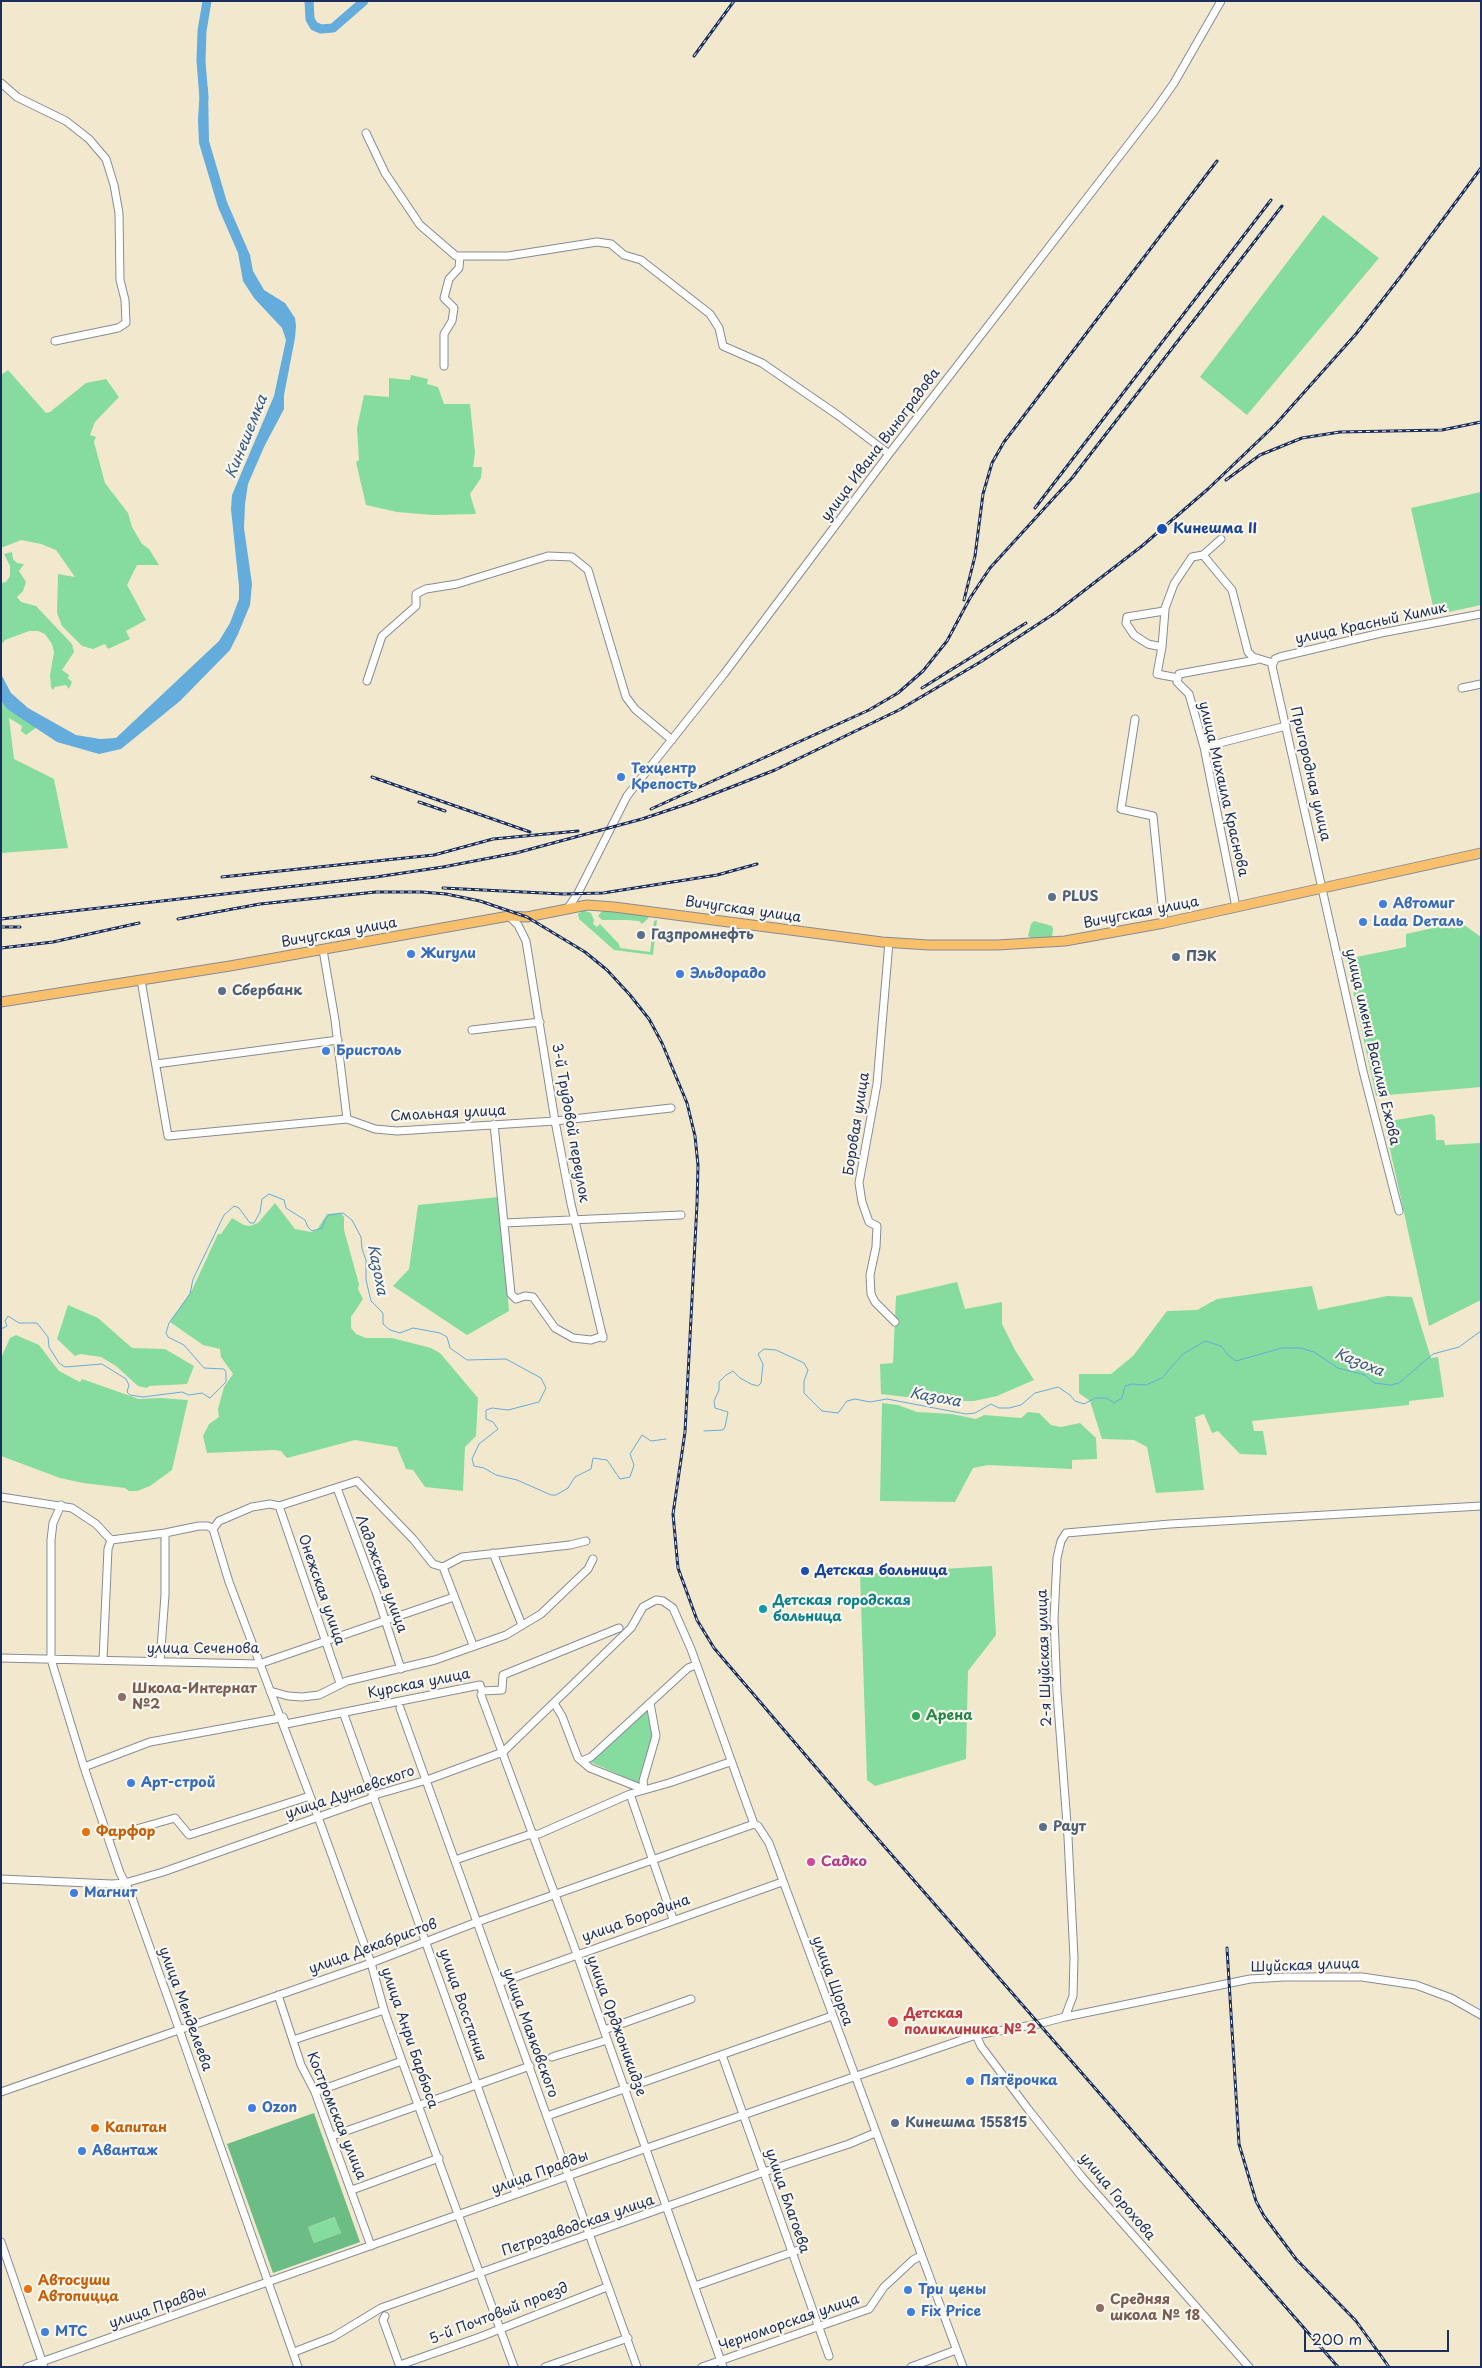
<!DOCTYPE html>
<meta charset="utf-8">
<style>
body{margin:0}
#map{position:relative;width:1482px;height:2368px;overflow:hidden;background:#f2e8ce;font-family:"Playpen Sans",sans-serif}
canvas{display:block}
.frame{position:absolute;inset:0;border:2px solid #1b2f5e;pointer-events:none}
.scale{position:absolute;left:1304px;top:2330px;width:145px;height:22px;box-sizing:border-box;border:2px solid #1b2f5e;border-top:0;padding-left:6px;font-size:15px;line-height:18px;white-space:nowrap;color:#1b2f5e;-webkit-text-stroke:4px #fbf7ec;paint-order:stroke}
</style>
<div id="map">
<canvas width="1482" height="2368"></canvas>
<div class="frame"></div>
<div class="scale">200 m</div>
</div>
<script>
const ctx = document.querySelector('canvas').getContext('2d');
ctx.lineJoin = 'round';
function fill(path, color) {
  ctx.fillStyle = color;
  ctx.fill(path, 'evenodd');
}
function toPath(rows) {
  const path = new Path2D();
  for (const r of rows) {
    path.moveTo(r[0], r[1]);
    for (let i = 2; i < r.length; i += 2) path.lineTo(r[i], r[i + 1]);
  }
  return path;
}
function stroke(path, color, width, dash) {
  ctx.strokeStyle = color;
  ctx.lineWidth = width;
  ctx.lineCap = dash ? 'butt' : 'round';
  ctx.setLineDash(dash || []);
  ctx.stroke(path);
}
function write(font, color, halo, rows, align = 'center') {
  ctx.font = font + ' "Playpen Sans",sans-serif';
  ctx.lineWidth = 4.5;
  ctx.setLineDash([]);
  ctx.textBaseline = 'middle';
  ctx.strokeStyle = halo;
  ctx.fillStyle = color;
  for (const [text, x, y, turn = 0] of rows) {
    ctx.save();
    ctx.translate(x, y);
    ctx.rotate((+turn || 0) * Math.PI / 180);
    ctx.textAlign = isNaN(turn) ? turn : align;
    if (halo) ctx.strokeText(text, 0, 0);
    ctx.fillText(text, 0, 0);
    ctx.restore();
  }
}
const green = toPath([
 [1323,215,1379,258,1247,415,1200,377],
 [8,370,46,413,50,412,86,383,106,379,119,397,95,422,90,435,96,437,94,442,105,483,128,513,132,527,142,544,149,549,159,565,137,565,127,585,146,620,126,631,130,639,108,649,105,644,93,649,82,646,62,626,57,613,58,574,75,577,56,550,41,544,21,540,1,548,1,375],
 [411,375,428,379,427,384,438,387,444,404,470,404,475,453,473,467,482,467,481,478,470,494,476,514,433,515,397,512,366,505,356,462,359,460,357,428,364,395,389,397,389,378,410,380],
 [1481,492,1481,605,1435,615,1411,508],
 [12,552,13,559,17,563,24,564,19,571,26,582,23,591,17,597,21,602,36,606,72,644,74,652,62,670,69,675,68,678,72,682,69,689,66,685,55,687,53,690,51,687,50,675,54,652,52,644,45,634,38,631,29,631,5,640,1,645,1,583,6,582,10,576,10,566,4,554],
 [1,701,7,709,37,727,26,735,21,731,22,726,9,718,14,759,54,779,68,848,1,853],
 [583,910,591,913,594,920,593,924,597,927,600,924,619,944,620,948,650,952,654,921,657,920,653,955,614,950,579,919,578,914],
 [602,911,646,915,649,918,642,924,639,921,627,920,602,920,598,916],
 [1034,921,1052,926,1053,929,1052,937,1048,939,1032,939,1028,936,1031,924],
 [1460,922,1481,937,1481,1087,1376,1096,1346,959,1406,947,1406,934],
 [1432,1114,1435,1117,1436,1140,1444,1140,1445,1145,1481,1143,1481,1300,1429,1326,1384,1122],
 [499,1197,509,1311,467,1335,393,1286,409,1269,418,1205],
 [275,1203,295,1229,311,1232,317,1230,327,1214,341,1213,344,1217,344,1230,359,1284,358,1289,363,1299,351,1317,351,1328,356,1334,366,1338,392,1338,431,1348,440,1353,478,1398,476,1436,465,1447,463,1491,425,1487,413,1470,406,1469,397,1447,355,1440,287,1458,281,1451,274,1450,207,1453,203,1436,209,1424,219,1417,218,1409,224,1387,233,1374,221,1357,220,1349,203,1345,170,1322,192,1290,218,1234,221,1234,232,1218,244,1225,250,1226,258,1223],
 [957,1282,965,1309,1002,1302,1002,1324,1015,1350,1034,1380,997,1396,974,1401,941,1401,881,1394,880,1364,893,1363,896,1296],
 [1312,1286,1318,1310,1387,1296,1412,1297,1431,1358,1438,1357,1444,1397,1409,1401,1409,1405,1252,1421,1254,1431,1263,1431,1267,1455,1240,1454,1218,1431,1212,1433,1204,1414,1195,1417,1204,1490,1156,1493,1147,1447,1134,1440,1102,1439,1090,1401,1079,1393,1079,1374,1111,1374,1133,1356,1167,1311,1197,1310,1217,1299],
 [68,1305,98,1318,132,1348,165,1349,194,1366,187,1384,149,1386,147,1388,138,1386,116,1366,101,1357,80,1354,75,1356,57,1339],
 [16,1335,39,1345,59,1371,80,1382,82,1379,139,1399,160,1398,188,1400,172,1470,150,1486,137,1491,129,1491,125,1488,83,1483,60,1478,1,1456,1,1358,10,1338],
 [882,1403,898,1405,917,1412,952,1414,976,1419,984,1415,1021,1418,1028,1412,1039,1413,1051,1425,1061,1427,1080,1423,1096,1438,1097,1459,1072,1460,1072,1469,988,1465,973,1468,955,1502,880,1501],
 [992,1566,996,1635,968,1671,966,1759,875,1786,867,1780,860,1574],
 [648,1710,652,1736,639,1783,590,1762],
 [336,2217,341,2233,314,2243,308,2227]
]);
const forest = toPath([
 [314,2113,360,2242,273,2273,227,2144],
 [335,2217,341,2233,314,2243,308,2227]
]);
const water = toPath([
 [200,87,208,87,209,141,227,202,250,255,253,271,264,290,285,303,295,318,296,326,295,338,284,395,284,409,264,447,248,484,245,504,244,528,252,584,250,605,238,634,230,650,180,701,121,749,99,754,57,742,7,709,1,701,1,674,11,693,28,708,76,735,100,739,116,738,219,641,230,623,239,599,239,586,231,509,232,495,274,396,286,340,282,328,254,298,243,281,238,253,218,207,199,143,198,120]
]);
const stream = toPath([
 [1,1329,7,1326,5,1321,8,1316,19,1323,37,1323,48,1337,49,1347,59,1363,65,1367,102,1364,126,1379,129,1385,127,1392,130,1395,143,1397,182,1392,189,1395,202,1393,210,1398,226,1382,226,1372,224,1369,204,1368,184,1345,168,1337,166,1333,169,1323,190,1294,193,1279,224,1215,234,1206,239,1208,250,1223,254,1223,260,1212,262,1199,269,1194,284,1200,286,1208,305,1220,308,1227,312,1231,322,1228,325,1220,329,1215,343,1213,352,1220,361,1237,362,1249,366,1260,366,1280,371,1301,383,1313,383,1324,390,1330,400,1333,413,1328,440,1333,447,1337,450,1348,467,1360,506,1359,541,1378,546,1388,539,1402,508,1410,492,1408,486,1410,486,1419,493,1422,498,1429,479,1444,472,1459,474,1466,484,1468,496,1475,517,1480,551,1495,556,1495,568,1488,575,1477,591,1469,593,1458,607,1460,620,1479,630,1477,634,1465,630,1454,642,1435,651,1441,666,1439],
 [704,1431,723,1430,725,1427,728,1412,715,1408,714,1401,719,1390,719,1382,726,1375,733,1371,740,1378,751,1384,758,1386,761,1383,763,1364,758,1354,764,1349,776,1350,804,1363,808,1370,804,1381,804,1393,822,1411,838,1413,847,1401,855,1399,870,1402,887,1399,966,1414,975,1413,991,1404,999,1408,1009,1408,1021,1405,1035,1393,1058,1387,1070,1395,1075,1401,1084,1404,1095,1398,1106,1398,1114,1403,1122,1398,1125,1386,1132,1384,1146,1385,1162,1378,1182,1355,1205,1341,1221,1346,1228,1355,1236,1361,1282,1348,1300,1348,1314,1352,1338,1368,1365,1375,1374,1383,1391,1385,1399,1383,1433,1354,1459,1347,1481,1331]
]);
const river = toPath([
 [309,1,310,19,314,26,321,29,333,28,364,1],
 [204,98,201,61,202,31,207,1]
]);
const minor = toPath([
 [1,83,17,97,66,121,89,139,106,159,114,185,119,213,120,280,125,300,126,323,118,328,55,341],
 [366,133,385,173,420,225,456,256,460,256,459,268,449,279,444,298,454,308,452,321,444,334,444,366],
 [460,256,508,256,597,242,611,244,624,255,641,260,710,314,719,328,723,346,762,363,839,416,889,454],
 [1221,539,1203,555,1232,590,1248,652,1253,657,1273,663],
 [1162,647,1165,610],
 [1178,678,1157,674,1162,647,1148,644,1134,635,1126,623,1127,617,1164,611,1174,584,1192,557,1203,555],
 [367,681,382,636,416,606,416,594,426,589,457,584,548,556,572,557,588,570,626,697,635,709,672,740],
 [1462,688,1481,684],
 [1135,719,1121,809,1153,816,1164,923],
 [1204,747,1286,726],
 [1236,907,1204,747,1189,694,1177,682,1179,674,1256,660],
 [568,908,578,893,627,796,724,674,889,454,1155,110,1174,83,1221,1],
 [509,916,518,925,526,941,555,1121,571,1204,603,1338],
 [889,942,877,1084,859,1183,862,1202,869,1222,877,1226,876,1247,870,1275,871,1294,875,1302,895,1322],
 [323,950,335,1020,347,1119],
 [141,980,168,1136,347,1119,375,1129,397,1131,555,1121,671,1108],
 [472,1030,540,1022],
 [156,1064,338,1040],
 [494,1124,511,1294,516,1299,525,1296,533,1297,555,1328,573,1338,591,1340,603,1336],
 [1399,1211,1363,1071,1272,666,1275,659,1280,657,1381,633,1481,614],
 [504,1223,681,1215],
 [337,1488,377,1595,401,1669],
 [1,1497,72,1508,96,1524,111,1540],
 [61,1505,53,1523,51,1540,51,1659,53,1666,84,1767,120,1873,130,1892,179,2029,298,2367],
 [279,1506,340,1683],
 [213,1529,229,1582,318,1817,371,1963,384,2010,402,2061,514,2367],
 [213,1529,219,1521,252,1507,270,1504,279,1506,357,1481,413,1539,433,1564,443,1567],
 [111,1540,165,1533,199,1526,208,1526,213,1529],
 [493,1553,522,1625],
 [443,1567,462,1557,570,1545,586,1541],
 [443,1567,473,1645],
 [1,1658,259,1664,454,1597],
 [103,1660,108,1549,111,1540],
 [160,1662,165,1595,165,1533],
 [270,1691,288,1696,302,1697,319,1695,347,1681,435,1660,506,1635,541,1614,588,1569,593,1559],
 [481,1695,577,1954,723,2367],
 [554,1703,562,1716,578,1758,590,1768,643,1789],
 [400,1708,637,2367],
 [343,1712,516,2194],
 [283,1717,286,1724,480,1685,482,1691,502,1690,503,1675,619,1628],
 [582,1761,591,1757,688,1668,696,1665],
 [84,1767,150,1742,280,1718],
 [644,1789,643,1781,656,1736,650,1703],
 [630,1794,673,1919],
 [108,1837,175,1818,189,1835,310,1796],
 [455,1860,528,1835,539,1834,630,1794,669,1783,730,1762],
 [1,1879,112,1884,125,1883,163,1872,369,1799,378,1794,427,1780,503,1752,631,1628,643,1607,656,1600,663,1601,673,1608,691,1649,754,1824,758,1826,769,1843,963,2367],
 [499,1983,782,1882],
 [278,1995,301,2065,315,2092,371,2246],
 [1065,2017,1073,1996,1074,1958,1068,1837,1057,1692,1054,1619,1057,1558,1061,1541,1066,1533,1170,1524,1481,1506],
 [604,2030,691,1999],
 [976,2035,981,2046,1028,2109,1082,2177,1249,2367],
 [293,2040,384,2010],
 [722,2055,829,2356],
 [552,2057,604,2041],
 [1,2092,371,1963,477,1922,754,1824],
 [315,2092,402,2061],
 [547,2116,832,2016],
 [332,2136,530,2066],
 [352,2190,439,2158],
 [1,2242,44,2367],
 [698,2285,804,2248],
 [385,2316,383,2320,400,2367],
 [294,2352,333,2337,381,2308,764,2172,849,2144,875,2133],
 [400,2365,480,2337,607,2287],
 [27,2367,647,2148,976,2035,1038,2024,1065,2017,1250,1979,1284,1977,1362,1977,1416,1985,1451,1998,1481,2015],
 [545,2367,628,2338],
 [702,2367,869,2309,884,2287,913,2260,921,2256],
 [911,2367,956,2350]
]);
const major = toPath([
 [1,1002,230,966,509,916,527,917,587,905,614,907,882,942,929,945,997,945,1065,941,1164,923,1481,853]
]);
const rail = toPath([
 [694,56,734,1],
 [1226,480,1260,455,1302,438,1340,432,1442,430,1481,422],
 [1035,508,1271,200],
 [964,600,975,556,983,494,992,463,1004,442,1217,161],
 [922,688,1026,623],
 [372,777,530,832],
 [419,802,445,811],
 [651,809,869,710,898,693,923,671,947,641,970,598,990,568,1072,478,1282,206],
 [222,877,434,855,493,839,578,831],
 [443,888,563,894,603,893,717,875,757,864],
 [1,919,376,877,443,867,516,853,642,819,693,802,775,770,899,710,982,661,1055,613,1142,546,1208,489,1275,425,1356,334,1401,276,1481,168],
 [178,919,260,904,376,892,422,892,446,894,480,901,527,917,585,952,607,970,630,995,649,1019,662,1043,687,1103,695,1136,698,1165,697,1204,685,1432,673,1514,678,1568,697,1620,714,1648,843,1799,1338,2367],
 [1,927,20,927],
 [1,948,53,942,139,923],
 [1227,1948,1239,2144,1256,2201,1264,2216,1296,2259,1356,2321,1389,2367]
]);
const markers = [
 [1162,529,6,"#1a4fb4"],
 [621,777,5,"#3f7fe0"],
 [1052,897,5,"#5c6f8a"],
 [1383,904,5,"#3f7fe0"],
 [1363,922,5,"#3f7fe0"],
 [641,935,5,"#5c6f8a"],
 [411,954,5,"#3f7fe0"],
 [1176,957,5,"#5c6f8a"],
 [680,974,5,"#3f7fe0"],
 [222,991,5,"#5c6f8a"],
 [326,1051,5,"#3f7fe0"],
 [805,1571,5,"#1a4fb4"],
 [763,1609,5,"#0f9aa8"],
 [122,1697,5,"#8d6e63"],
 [916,1716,5,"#2e9e5b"],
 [131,1783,5,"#3f7fe0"],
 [1043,1827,5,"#5c6f8a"],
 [86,1832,5,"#e8710a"],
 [811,1862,5,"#d1479c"],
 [74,1893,5,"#3f7fe0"],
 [893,2022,6,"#e0444e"],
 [970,2081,5,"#3f7fe0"],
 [252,2108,5,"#3f7fe0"],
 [895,2123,5,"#5c6f8a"],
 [95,2128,5,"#e8710a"],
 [82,2151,5,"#3f7fe0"],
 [28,2289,5,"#e8710a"],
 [908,2290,5,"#3f7fe0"],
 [1100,2308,5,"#8d6e63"],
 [911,2312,5,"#3f7fe0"],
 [45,2332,5,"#3f7fe0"]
];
const streetNames = [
 ["улица Ивана Виноградова",881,445,-53],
 ["улица Красный Химик",1371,624,-12],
 ["Пригородная улица",1310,774,77],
 ["улица Михаила Краснова",1223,789,77],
 ["Вичугская улица",743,910,8],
 ["Вичугская улица",1141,913,-11],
 ["Вичугская улица",339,933,-10],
 ["улица имени Василия Ежова",1372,1047,77],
 ["Смольная улица",448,1114,-3],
 ["3-й Трудовой переулок",570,1123,80],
 ["Боровая улица",857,1124,-81],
 ["Ладожская улица",381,1574,70],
 ["Онежская улица",321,1590,71],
 ["улица Сеченова",203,1649],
 ["2-я Шуйская улица",1045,1658,-92],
 ["Курская улица",419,1684,-11],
 ["улица Дунаевского",350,1793,-19],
 ["улица Бородина",636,1919,-20],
 ["улица Декабристов",373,1947,-20],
 ["Шуйская улица",1305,1966,-2],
 ["улица Щорса",832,1981,70],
 ["улица Восстания",462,2005,71],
 ["улица Менделеева",185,2009,70],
 ["улица Орджоникидзе",616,2026,70],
 ["улица Маяковского",530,2033,70],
 ["улица Анри Барбюса",409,2038,71],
 ["Костромская улица",336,2116,68],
 ["улица Правды",540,2173,-20],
 ["улица Горохова",1117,2197,50],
 ["улица Благоева",787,2201,71],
 ["Петрозаводская улица",578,2226,-19],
 ["улица Правды",158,2308,-19],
 ["5-й Почтовый проезд",499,2314,-21],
 ["Черноморская улица",789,2323,-19]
];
const transitNames = [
 ["Кинешма II",1173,529],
 ["Детская больница",815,1571]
];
const shopNames = [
 ["Техцентр",631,769],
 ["Крепость",631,785],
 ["Автомиг",1393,904],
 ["Lada Dеталь",1373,922],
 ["Жигули",421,954],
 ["Эльдорадо",690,974],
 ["Бристоль",336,1051],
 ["Арт-строй",141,1783],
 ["Магнит",84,1893],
 ["Пятёрочка",980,2081],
 ["Ozon",262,2108],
 ["Авантаж",92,2151],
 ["Три цены",918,2290],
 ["Fix Price",921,2312],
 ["МТС",55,2332]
];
const serviceNames = [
 ["PLUS",1062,897],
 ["Газпромнефть",651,935],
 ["ПЭК",1186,957],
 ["Сбербанк",232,991],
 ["Раут",1053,1827],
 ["Кинешма 155815",905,2123]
];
const cultureNames = [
 ["Детская городская",773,1601],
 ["больница",773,1617]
];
const educationNames = [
 ["Школа-Интернат",132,1689],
 ["№2",132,1705],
 ["Средняя",1110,2300],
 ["школа № 18",1110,2316]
];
const leisureNames = [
 ["Арена",926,1716]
];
const foodNames = [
 ["Фарфор",96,1832],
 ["Капитан",105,2128],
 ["Автосуши",38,2281],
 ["Автопицца",38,2297]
];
const hotelNames = [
 ["Садко",821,1862]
];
const healthNames = [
 ["Детская",904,2014],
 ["поликлиника № 2",904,2030]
];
const waterNames = [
 ["Кинешемка",247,437,-68],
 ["Казоха",377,1270,79],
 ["Казоха",1359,1363,22],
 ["Казоха",935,1398,10]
];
fill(green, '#86dc9f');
fill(forest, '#6cbc86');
fill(water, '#64acdb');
stroke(stream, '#64acdb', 1);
stroke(river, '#64acdb', 9);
stroke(minor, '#868c96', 9);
stroke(major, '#868c96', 11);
stroke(minor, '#fff', 7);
stroke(major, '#f8bf6c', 9);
stroke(rail, '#1b2f5e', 3);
stroke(rail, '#fbf7ec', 1, [4]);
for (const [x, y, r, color] of markers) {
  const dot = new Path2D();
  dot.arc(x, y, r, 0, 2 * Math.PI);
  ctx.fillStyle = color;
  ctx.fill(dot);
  stroke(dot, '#fbf7ec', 2);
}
write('14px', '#1b2f5e', '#fbf7ec', streetNames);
write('bold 14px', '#164399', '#fbf7ec', transitNames, 'left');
write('bold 14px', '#366cbe', '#fbf7ec', shopNames, 'left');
write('bold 14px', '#4e5e75', '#fbf7ec', serviceNames, 'left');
write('bold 14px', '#0d838f', '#fbf7ec', cultureNames, 'left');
write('bold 14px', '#785e54', '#fbf7ec', educationNames, 'left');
write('bold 14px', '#27864d', '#fbf7ec', leisureNames, 'left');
write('bold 14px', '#c56008', '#fbf7ec', foodNames, 'left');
write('bold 14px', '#b23c85', '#fbf7ec', hotelNames, 'left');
write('bold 14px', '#be3a42', '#fbf7ec', healthNames, 'left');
write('italic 15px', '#355b8a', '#fbf7ec', waterNames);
</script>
